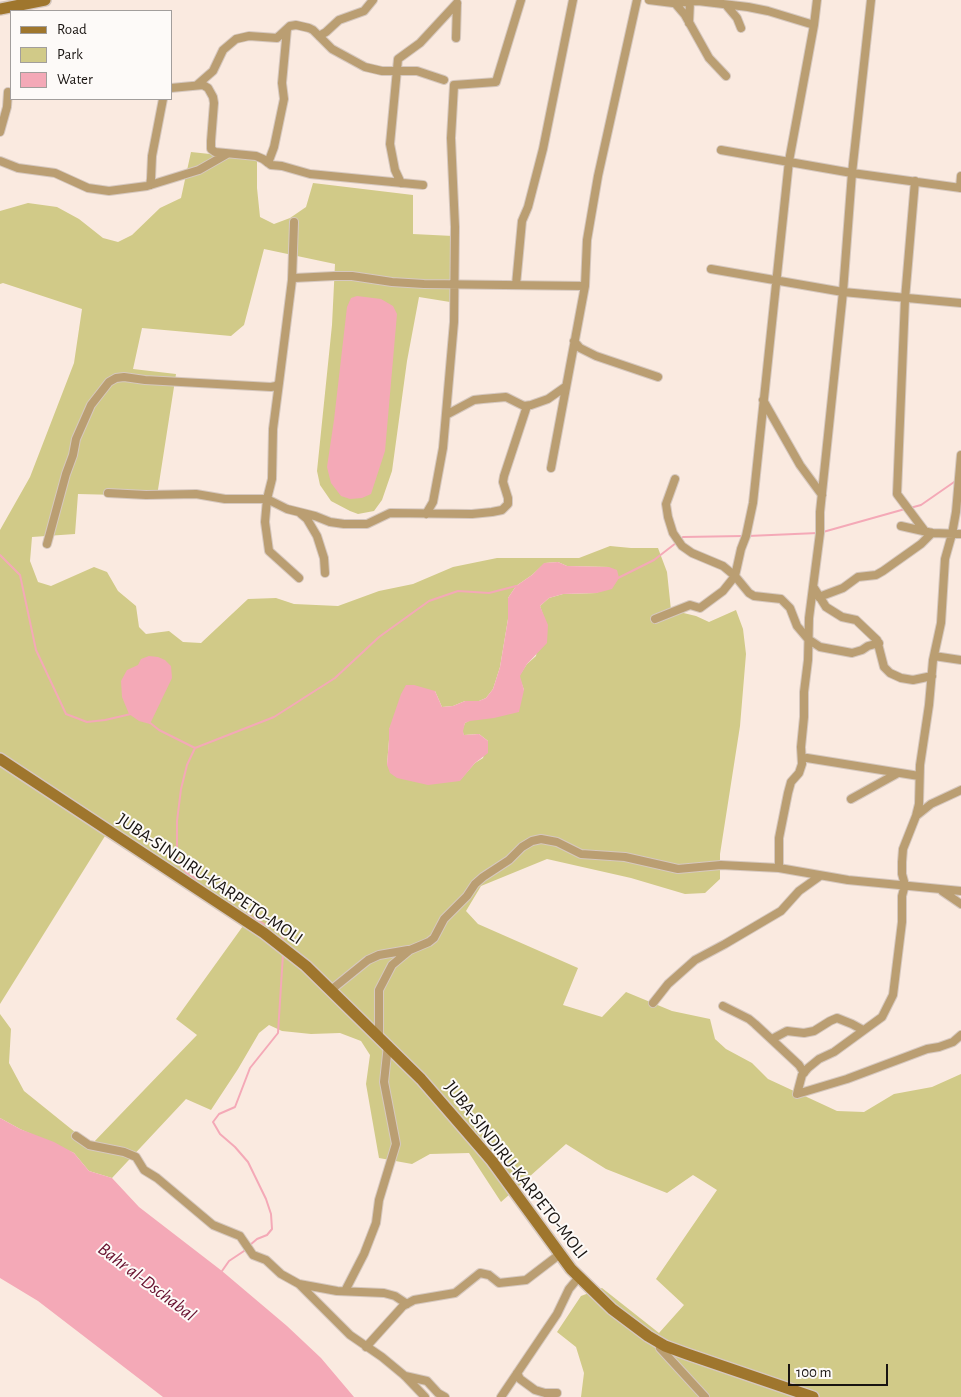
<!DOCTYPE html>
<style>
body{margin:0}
#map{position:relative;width:961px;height:1397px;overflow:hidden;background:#faeae0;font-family:"Alegreya Sans",sans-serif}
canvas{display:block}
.legend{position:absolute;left:10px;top:10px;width:162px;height:90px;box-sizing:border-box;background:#fdfaf8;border:1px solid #a29e9c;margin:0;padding:6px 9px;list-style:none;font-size:15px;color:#191411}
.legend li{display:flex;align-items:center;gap:10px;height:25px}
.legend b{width:25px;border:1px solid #a29e9c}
.scale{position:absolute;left:788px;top:1364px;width:100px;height:22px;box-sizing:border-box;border:2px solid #191411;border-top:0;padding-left:6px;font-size:15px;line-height:18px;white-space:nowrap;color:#191411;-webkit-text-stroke:4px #fdfaf8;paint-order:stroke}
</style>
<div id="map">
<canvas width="961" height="1397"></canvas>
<ul class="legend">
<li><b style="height:6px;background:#9f762d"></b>Road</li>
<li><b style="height:14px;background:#d1ca88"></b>Park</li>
<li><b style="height:14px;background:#f4a9b7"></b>Water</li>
</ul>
<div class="scale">100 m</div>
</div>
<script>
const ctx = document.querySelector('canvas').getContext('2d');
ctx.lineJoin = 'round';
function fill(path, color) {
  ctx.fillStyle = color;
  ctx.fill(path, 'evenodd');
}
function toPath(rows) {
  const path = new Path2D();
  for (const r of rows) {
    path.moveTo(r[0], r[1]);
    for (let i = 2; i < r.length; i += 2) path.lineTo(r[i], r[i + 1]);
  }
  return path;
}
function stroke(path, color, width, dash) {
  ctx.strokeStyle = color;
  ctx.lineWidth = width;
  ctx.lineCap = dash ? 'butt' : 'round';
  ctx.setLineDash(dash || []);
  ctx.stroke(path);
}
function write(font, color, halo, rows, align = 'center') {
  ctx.font = font + ' "Alegreya Sans",sans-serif';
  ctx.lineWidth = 4;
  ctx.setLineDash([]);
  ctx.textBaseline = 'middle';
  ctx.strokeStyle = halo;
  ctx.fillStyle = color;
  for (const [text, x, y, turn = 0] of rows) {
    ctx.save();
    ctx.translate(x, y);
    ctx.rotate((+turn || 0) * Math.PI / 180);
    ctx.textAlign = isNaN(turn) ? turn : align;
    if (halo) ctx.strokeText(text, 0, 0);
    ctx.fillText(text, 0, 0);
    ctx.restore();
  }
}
const green = toPath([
 [191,152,257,159,257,188,260,217,274,224,290,218,306,207,313,183,413,195,413,234,453,236,450,302,419,297,407,361,392,471,382,500,374,511,358,514,350,511,331,501,320,485,317,471,332,325,335,264,264,249,244,325,231,336,142,328,133,369,176,374,157,496,78,494,75,534,32,537,30,561,38,582,51,586,94,567,107,572,118,591,136,606,139,627,146,634,169,631,183,642,201,643,248,599,276,598,294,604,338,606,379,591,413,584,453,567,497,558,579,558,610,546,631,548,658,548,667,572,671,610,696,616,709,622,736,610,743,629,746,654,740,726,720,854,720,879,705,893,685,894,631,878,547,859,481,886,466,911,478,924,578,968,563,1005,602,1017,626,992,672,1011,710,1019,715,1039,726,1049,752,1063,768,1079,837,1111,864,1112,894,1094,932,1087,961,1074,961,1397,581,1397,584,1373,576,1347,557,1332,581,1296,602,1288,659,1333,684,1305,656,1279,717,1190,693,1175,667,1193,606,1169,566,1144,501,1202,469,1153,430,1154,412,1164,379,1158,366,1084,370,1055,361,1041,340,1033,311,1034,282,1031,269,1025,259,1033,238,1069,211,1110,186,1099,112,1178,89,1171,74,1153,20,1129,0,1118,0,1014,11,1029,9,1063,24,1091,91,1145,197,1035,176,1019,243,926,105,836,0,1004,0,530,30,477,74,363,82,309,3,283,0,284,0,211,28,203,57,207,79,219,103,238,118,242,132,235,160,208,181,198],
 [558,562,567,566,609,567,597,593,563,594,549,598,540,606,543,615,536,656,527,664,519,676,524,690,465,723,462,731,464,735,479,734,488,741,483,758,475,763,460,780,387,765,389,740,389,729,435,691,442,707,453,706,465,701,479,701,486,698,493,689,500,667,508,619,508,598,516,586,532,575,545,563]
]);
const water = toPath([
 [357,296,381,299,393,306,397,314,385,451,371,494,362,498,350,499,341,496,331,483,327,467,334,420,347,307,351,298],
 [558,562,567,566,609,567,617,570,619,578,612,589,597,593,563,594,549,598,540,606,548,625,547,643,527,664,520,676,524,690,519,712,494,718,470,721,465,723,463,731,464,735,479,734,488,741,488,753,475,763,460,781,428,785,397,778,390,773,387,765,389,740,389,729,401,694,406,685,414,685,435,691,442,707,453,706,465,701,479,701,486,698,493,689,500,667,508,619,508,598,516,586,532,575,544,563],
 [149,656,158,657,165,660,171,666,172,678,150,724,139,721,129,714,122,697,121,681,127,670,138,665,141,659],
 [0,1118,20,1129,54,1142,74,1153,89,1171,112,1178,139,1207,222,1271,287,1326,321,1358,354,1397,163,1397,38,1301,0,1278]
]);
const stream = toPath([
 [910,508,921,505,957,480],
 [823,532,905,509],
 [748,536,818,533],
 [679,540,683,537,743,536],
 [0,555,20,575,36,650,66,714,87,722,105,720,131,714],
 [618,578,654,560,676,543],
 [149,722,159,730,195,748],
 [197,883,195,878,188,874,179,864,177,849,177,821,181,789,187,765,195,748,274,717,335,678,379,637,429,601,458,591,489,593,516,586],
 [241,911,264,924],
 [279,930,282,933,283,942],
 [250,1245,257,1239,267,1235,272,1229,271,1214,266,1199,248,1162,235,1147,220,1134,213,1122,219,1114,235,1107,250,1068,278,1033,283,954],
 [222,1271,229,1261,247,1249]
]);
const street = toPath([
 [649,0,673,3,698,1,748,7,768,11,814,25],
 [673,1,685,15,709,58,726,76],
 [726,5,737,18,741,28],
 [689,23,690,1],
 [319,36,326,32,339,20,364,11,373,0],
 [456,38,457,3],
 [197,85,213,71,223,50,236,39,249,36,277,38,290,26,296,25,309,28,313,30,332,49,365,67,382,71,417,71,444,80],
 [171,88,203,85,208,88,213,97,214,103,211,141,211,149,215,152,256,156,263,159,271,165,282,166,310,174,423,185],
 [0,132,7,107,8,92],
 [721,150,852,173,961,188],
 [0,161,18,168,55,173,88,188,109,191,147,186,199,170,227,154],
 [268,163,274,147,284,99,282,83,287,29],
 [915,181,905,299,897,494,924,530],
 [401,183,395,170,390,144,398,59,420,43,457,3],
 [150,185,151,179,152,156,163,99],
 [960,188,961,176],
 [711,269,843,292,961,303],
 [292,280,294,222],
 [516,285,522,221,528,207,543,149,573,0],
 [574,341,580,348,596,356,658,377],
 [279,383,273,429,272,479,267,499,265,522,269,551,299,578],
 [763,400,800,465,822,495],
 [446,415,474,400,483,399,506,397,524,406,531,405,548,399,565,387],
 [961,455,956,512,952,534,945,559,941,623,933,660,929,705,920,765,919,804,916,816,903,849,902,862,902,874,905,885,902,896,902,922,893,995,882,1017,834,1052,819,1059,808,1068,802,1075,797,1094,847,1079,927,1049,939,1047,953,1042,961,1035],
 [551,468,585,286,587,240,598,176,637,0],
 [675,479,666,504,668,517,673,533,682,546,692,553,723,566,735,576,749,593,754,596,781,599,790,608,797,626,808,639,820,647,852,653,862,650,868,646,879,643],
 [108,493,146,495,196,494,225,499,267,499,287,509,315,516,330,522,344,524,367,524,390,513,472,514,492,512,502,510,508,504,508,498,503,482,504,476,527,406],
 [301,514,307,519,317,536,324,558,325,573],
 [426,514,433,502,443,448,454,322,455,227,451,138,454,85,496,82,521,0],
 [901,526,932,533,961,534],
 [47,544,66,474,73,455,76,439,91,405,109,382,116,378,124,377,145,380,271,387,276,386,279,383,292,280,294,278,334,276,352,276,392,282,424,284,585,286],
 [814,588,826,607,842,617,856,620,877,640,884,667,890,673,901,678,913,680,932,676],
 [819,597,843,588,858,577,876,575,883,571,921,544,932,533],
 [655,619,690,605,700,608,723,591,735,576,741,549,746,536,753,503,789,161,814,25,817,0],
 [934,656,961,660],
 [807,758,919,776],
 [851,799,898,773],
 [916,816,931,804,961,790],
 [779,868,779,838,788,793,791,782,799,773,802,764,801,747,804,717,804,692,808,660,809,618,820,533,820,512,843,292,852,173,871,0],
 [942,891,961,904],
 [331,990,368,960,379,955,408,950],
 [653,1003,668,984,695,960,725,944,781,911,799,891,820,876],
 [723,1006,749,1019,755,1024,799,1065,804,1073],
 [379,1036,379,990,392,965,410,950,429,942,434,938,444,919,467,896,475,884,483,877,509,860,522,847,532,841,541,839,557,842,581,854,625,857,678,869,721,865,779,868,848,880,961,891],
 [772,1039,787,1031,804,1033,814,1031,830,1021,837,1018,852,1024,863,1030],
 [76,1136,89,1145,124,1152,136,1157,144,1170,157,1178,213,1225,240,1236,253,1255,266,1260,281,1274,299,1284,350,1335,382,1357,405,1376,425,1397],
 [299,1284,337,1291,384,1293,395,1296,407,1304],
 [345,1291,364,1254,376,1223,379,1200,396,1144,384,1082,388,1045],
 [366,1347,403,1306,414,1300,455,1293,480,1273,489,1275,499,1283,526,1280,560,1254],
 [660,1348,705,1397],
 [517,1373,520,1379,535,1390,545,1393,557,1393],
 [405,1376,427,1381,438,1393,445,1397],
 [501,1397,557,1314,569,1289,579,1277]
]);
const secondary = toPath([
 [0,9,45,0],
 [0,759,264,933,306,966,421,1079,492,1161,571,1269,612,1309,648,1336,665,1346,687,1354,813,1397]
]);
const streetNames = [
 ["JUBA-SINDIRU-KARPETO-MOLI",210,879,34],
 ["JUBA-SINDIRU-KARPETO-MOLI",516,1170,52]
];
const waterNames = [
 ["Bahr al-Dschabal",147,1282,37]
];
fill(green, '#d1ca88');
fill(water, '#f4a9b7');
stroke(stream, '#f4a9b7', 2);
stroke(street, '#d6c8bf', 10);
stroke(secondary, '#d6c8bf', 14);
stroke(street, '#ba9e72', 8);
stroke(secondary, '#9f762d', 11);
write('18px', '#191411', '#fdfaf8', streetNames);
write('italic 19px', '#67102e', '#fdfaf8', waterNames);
</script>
